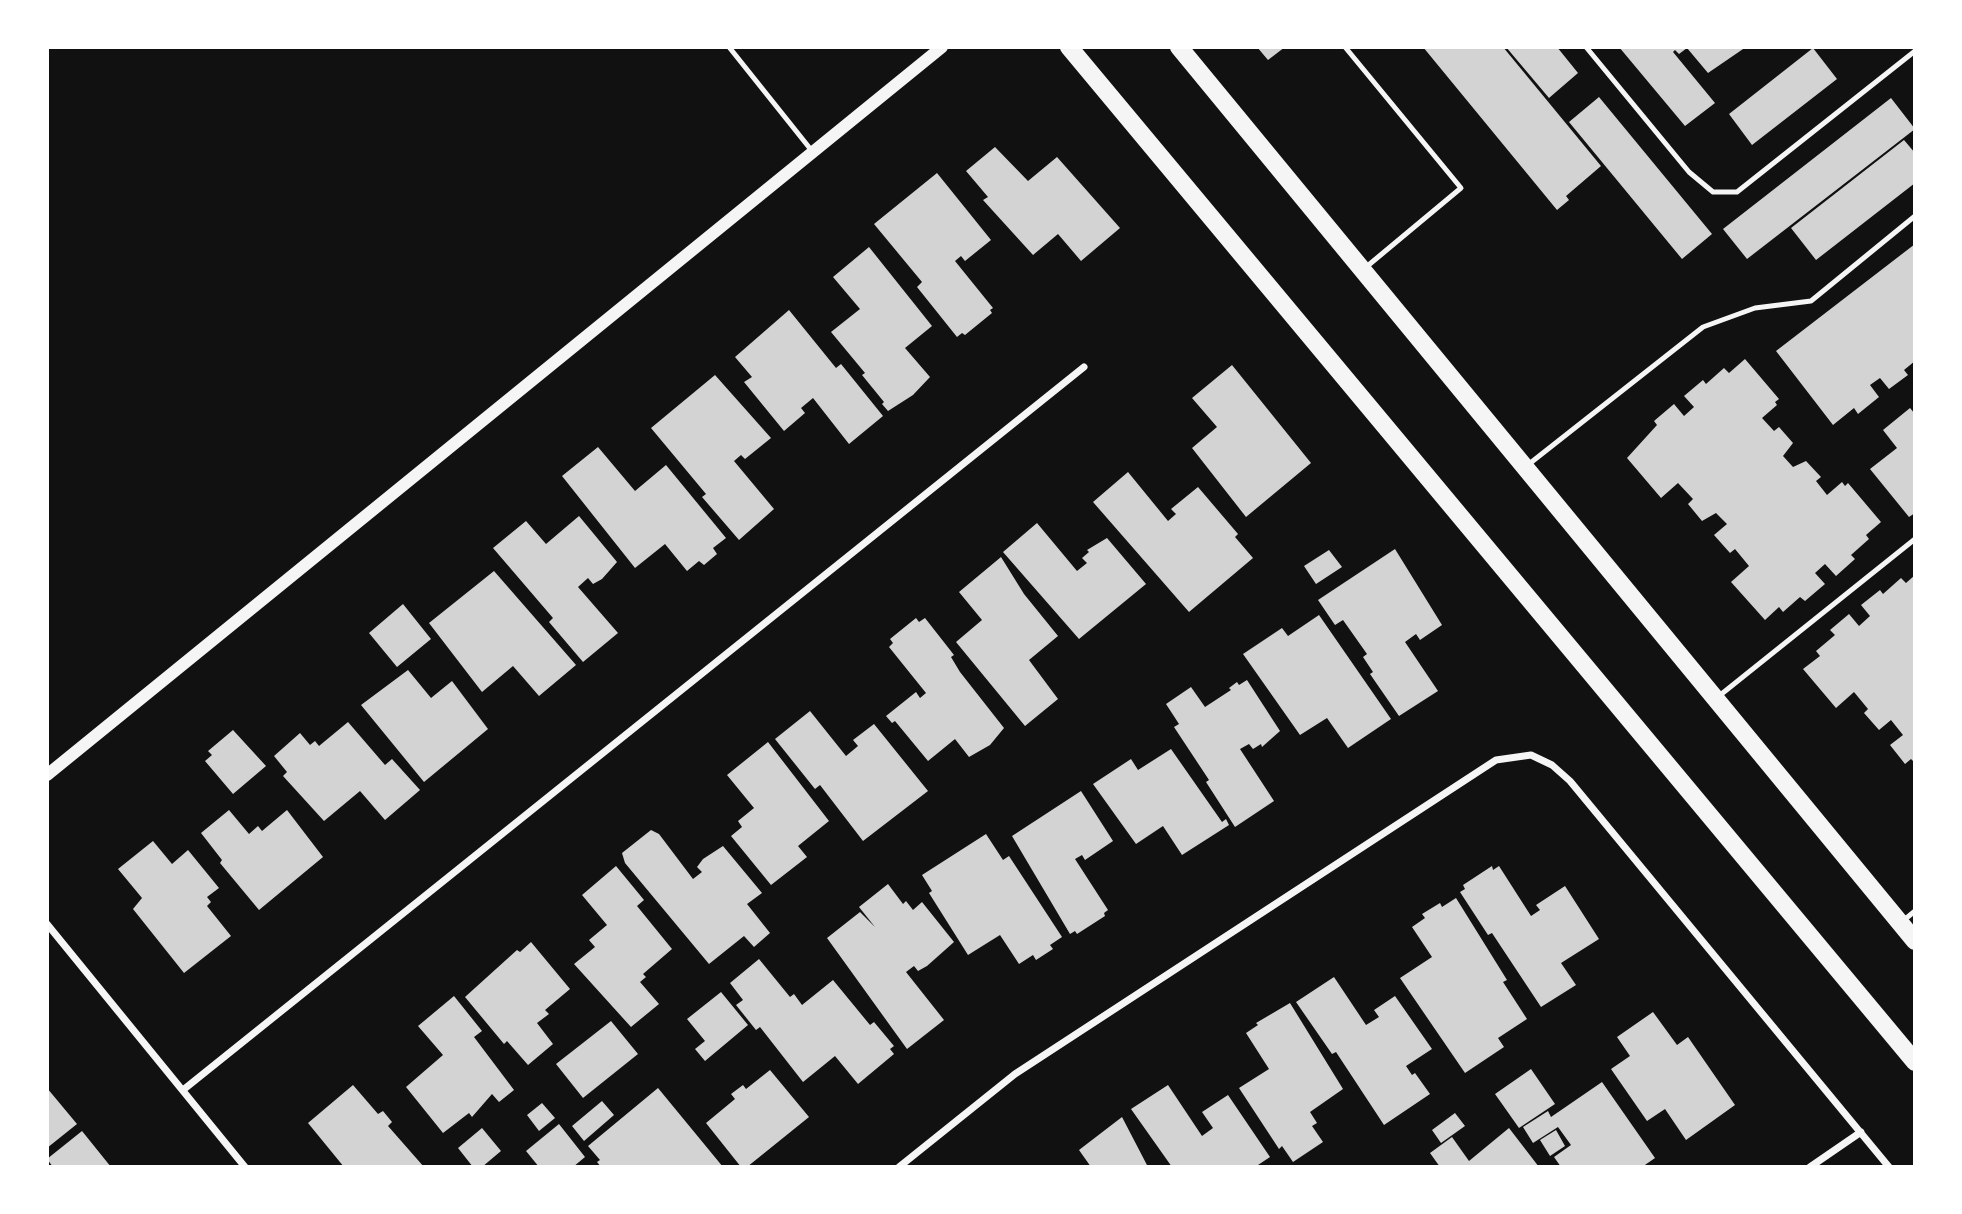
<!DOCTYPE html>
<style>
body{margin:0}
#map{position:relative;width:1962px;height:1214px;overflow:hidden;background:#111;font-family:"Work Sans",sans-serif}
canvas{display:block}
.frame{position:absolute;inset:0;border:49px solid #fff;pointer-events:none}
</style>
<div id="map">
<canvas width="1962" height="1214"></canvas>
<div class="frame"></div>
</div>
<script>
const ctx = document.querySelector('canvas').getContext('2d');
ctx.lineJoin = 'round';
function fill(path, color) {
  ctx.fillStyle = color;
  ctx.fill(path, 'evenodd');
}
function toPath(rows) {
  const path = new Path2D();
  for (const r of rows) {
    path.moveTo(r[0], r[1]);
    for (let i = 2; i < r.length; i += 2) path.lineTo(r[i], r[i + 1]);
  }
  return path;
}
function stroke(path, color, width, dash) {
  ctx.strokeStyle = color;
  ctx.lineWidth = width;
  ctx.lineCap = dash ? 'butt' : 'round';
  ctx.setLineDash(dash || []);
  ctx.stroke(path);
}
const building = toPath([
 [1257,47,1285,47,1268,60],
 [1423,47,1503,47,1601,166,1566,196,1569,200,1557,210],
 [1506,47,1557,47,1578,73,1549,98],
 [1619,47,1746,47,1708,73,1687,48,1679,54,1675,50,1673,52,1715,103,1685,126],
 [1813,48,1837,79,1752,145,1729,114],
 [1599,97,1712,234,1682,259,1569,122],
 [1891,98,1915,129,1747,259,1723,229],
 [1904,140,1915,153,1915,183,1816,260,1791,228],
 [995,147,1028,181,1057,157,1120,228,1081,261,1058,234,1033,255,983,200,988,197,966,171],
 [937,173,991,240,965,261,961,256,955,261,993,308,990,310,992,313,965,335,962,333,957,337,917,287,922,282,874,224],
 [1915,244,1915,361,1904,370,1908,375,1889,389,1880,378,1870,385,1879,397,1858,414,1854,408,1833,425,1776,351],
 [869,247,932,326,905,348,930,377,913,395,888,411,882,404,884,402,862,375,865,373,831,332,860,309,833,277],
 [789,310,836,368,841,364,883,416,849,444,813,398,801,408,805,413,784,431,744,382,752,377,735,357],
 [1745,359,1779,399,1775,402,1777,405,1762,418,1774,431,1779,427,1793,443,1783,456,1793,467,1806,461,1821,477,1816,481,1827,495,1842,482,1845,486,1848,483,1881,522,1866,535,1869,539,1851,555,1855,559,1836,576,1825,564,1815,573,1825,584,1805,601,1800,597,1783,612,1779,607,1765,620,1731,582,1749,566,1735,549,1730,553,1714,535,1727,524,1716,513,1702,521,1688,504,1693,499,1678,483,1661,498,1627,458,1657,425,1654,421,1674,404,1684,416,1694,407,1684,396,1703,380,1706,384,1724,368,1729,373],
 [1232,365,1311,463,1246,517,1192,448,1217,427,1192,398],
 [715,375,771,438,745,459,741,455,734,461,774,509,739,540,702,497,706,494,651,428],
 [1910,408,1915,414,1915,513,1909,517,1870,469,1897,448,1883,430],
 [598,447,635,491,666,465,726,538,713,548,717,554,704,565,699,561,687,571,665,544,635,568,562,476],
 [1128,472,1168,521,1176,514,1171,509,1198,487,1238,534,1235,537,1253,558,1189,612,1093,502],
 [579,516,617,562,602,579,593,584,588,578,578,587,618,633,583,662,549,622,553,618,493,548,526,521,546,544],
 [1037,523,1077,571,1087,563,1082,558,1089,552,1087,550,1107,538,1146,584,1079,639,1003,552],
 [1395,549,1442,625,1420,640,1416,634,1405,642,1438,691,1399,716,1370,674,1373,672,1363,657,1367,654,1343,620,1335,625,1318,600],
 [1329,550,1342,567,1316,584,1304,566],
 [1001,557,1024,594,1058,636,1029,660,1058,699,1025,726,956,642,982,620,959,592],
 [494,571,576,665,539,696,513,666,482,692,429,623],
 [1915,575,1915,763,1911,759,1905,764,1890,745,1903,735,1891,720,1879,730,1864,713,1868,709,1854,692,1836,708,1803,669,1820,656,1816,651,1835,635,1830,630,1849,614,1859,626,1870,616,1861,605,1880,590,1883,594,1901,578,1906,583],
 [403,604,431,639,397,667,369,633],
 [1319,615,1391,719,1348,748,1327,718,1300,735,1243,654,1282,628,1288,636],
 [916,618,919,622,925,618,954,655,951,657,960,672,1004,728,990,745,969,757,955,739,928,761,895,721,892,723,886,716,916,692,920,698,926,693,889,647,893,643,890,639],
 [408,670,431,698,452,681,488,729,424,782,361,705],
 [1247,680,1280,731,1262,747,1261,744,1253,749,1249,744,1240,749,1274,801,1235,827,1206,782,1209,780,1174,727,1179,724,1166,704,1191,687,1205,707,1231,690,1229,688,1237,682,1239,685],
 [810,711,846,756,858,746,853,740,874,724,928,791,863,841,820,785,815,789,775,739],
 [348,722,385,765,392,759,420,790,385,820,360,791,324,821,283,776,287,772,274,756,300,733,310,745,315,741,319,746],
 [233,730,266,766,233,794,205,761,212,755,208,751],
 [768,742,829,821,798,846,807,857,771,885,731,836,742,827,738,821,754,808,727,775],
 [1171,749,1222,822,1226,819,1229,825,1182,855,1163,826,1136,844,1093,784,1131,759,1138,770],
 [1081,791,1113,841,1085,860,1082,855,1075,859,1108,910,1104,913,1105,916,1077,934,1075,931,1070,934,1012,836],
 [229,810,249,834,258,826,262,831,287,810,323,857,259,910,220,863,222,860,201,833],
 [651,830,659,834,693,879,702,872,697,867,703,859,723,846,762,893,747,904,770,933,754,947,744,936,709,964,625,863,622,853],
 [986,834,1003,860,1009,856,1062,937,1050,945,1053,949,1036,960,1033,955,1019,964,1000,935,968,955,929,893,932,891,922,875],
 [153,841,172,864,188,850,219,888,207,897,211,902,207,906,231,936,184,973,133,909,142,898,118,869],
 [616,866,644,900,637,906,672,949,643,974,646,977,640,982,659,1004,631,1027,574,964,595,947,589,940,607,925,582,895],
 [1492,866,1493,870,1499,866,1531,916,1540,910,1536,905,1565,886,1599,939,1561,963,1576,985,1541,1007,1492,933,1488,935,1460,892,1465,889,1463,885],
 [888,884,903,904,906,901,913,910,922,902,954,942,927,966,918,971,914,966,906,972,944,1020,907,1049,827,938,860,912,875,927,859,907],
 [1456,898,1507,980,1503,982,1527,1019,1498,1038,1504,1047,1465,1073,1400,978,1432,957,1412,927,1425,918,1422,914,1440,903,1442,907],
 [531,942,570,989,545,1010,549,1014,537,1023,553,1044,528,1065,507,1041,504,1044,465,997,517,950,520,952],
 [759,959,790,997,794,994,802,1005,833,980,870,1025,874,1022,894,1046,890,1049,894,1054,858,1084,835,1056,803,1082,760,1027,756,1030,736,1005,743,1000,730,983],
 [1334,977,1366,1025,1379,1017,1374,1010,1395,996,1432,1049,1406,1066,1412,1075,1415,1073,1430,1094,1384,1125,1336,1052,1332,1054,1296,1002],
 [721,992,748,1025,705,1061,695,1049,705,1041,687,1019],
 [454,996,482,1031,474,1037,514,1090,499,1102,492,1094,472,1117,469,1113,443,1133,406,1087,443,1055,418,1026],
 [1290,1003,1343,1089,1310,1112,1317,1123,1312,1126,1323,1142,1293,1162,1282,1146,1279,1149,1239,1088,1269,1069,1246,1033,1258,1025,1256,1023],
 [1653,1012,1677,1045,1688,1037,1735,1105,1686,1140,1665,1109,1647,1121,1611,1069,1630,1056,1617,1037],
 [611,1021,638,1054,583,1098,556,1064],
 [1531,1069,1555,1104,1519,1128,1495,1094],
 [770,1070,809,1117,747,1167,741,1167,706,1123,735,1099,731,1094,743,1085,746,1089],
 [1602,1082,1655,1158,1642,1167,1561,1167,1554,1157,1571,1145,1558,1127,1533,1143,1523,1127,1548,1111,1551,1117],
 [353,1085,378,1114,383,1111,392,1122,388,1126,424,1167,344,1167,308,1123],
 [1168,1085,1202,1136,1213,1128,1202,1112,1228,1095,1270,1157,1255,1167,1172,1167,1131,1109],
 [47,1088,77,1124,47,1148],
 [658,1088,723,1167,601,1167,597,1162,600,1160,588,1146],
 [602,1101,614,1115,584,1141,572,1126],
 [542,1103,555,1118,539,1131,527,1115],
 [1455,1113,1465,1126,1441,1143,1432,1130],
 [1122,1117,1148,1167,1091,1167,1079,1150],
 [559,1124,585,1157,573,1167,539,1167,526,1151],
 [482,1128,501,1151,482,1167,473,1167,458,1148],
 [1509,1128,1539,1167,1440,1167,1430,1153,1452,1137,1469,1161],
 [1556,1130,1565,1146,1550,1156,1540,1140],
 [82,1131,111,1167,53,1167,47,1159]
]);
const service = toPath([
 [729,47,812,151],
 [1345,47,1461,188,1365,268],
 [1586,47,1689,172,1713,192,1737,192,1915,51],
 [1529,464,1703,327,1755,308,1811,301,1915,216],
 [1719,696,1915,539],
 [1904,920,1915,911]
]);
const minor = toPath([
 [47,924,245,1167],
 [183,1090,1084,367],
 [899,1167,1015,1074,1496,760,1531,755,1552,765,1570,781,1889,1167],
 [1810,1167,1861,1132]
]);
const tertiary = toPath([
 [47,775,942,47]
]);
const primary = toPath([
 [1069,47,1915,1062],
 [1179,47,1915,941]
]);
fill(building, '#d3d3d3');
stroke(service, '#f5f5f5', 5);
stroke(minor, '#f5f5f5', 7);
stroke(tertiary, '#f5f5f5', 12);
stroke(primary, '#f5f5f5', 18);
</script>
